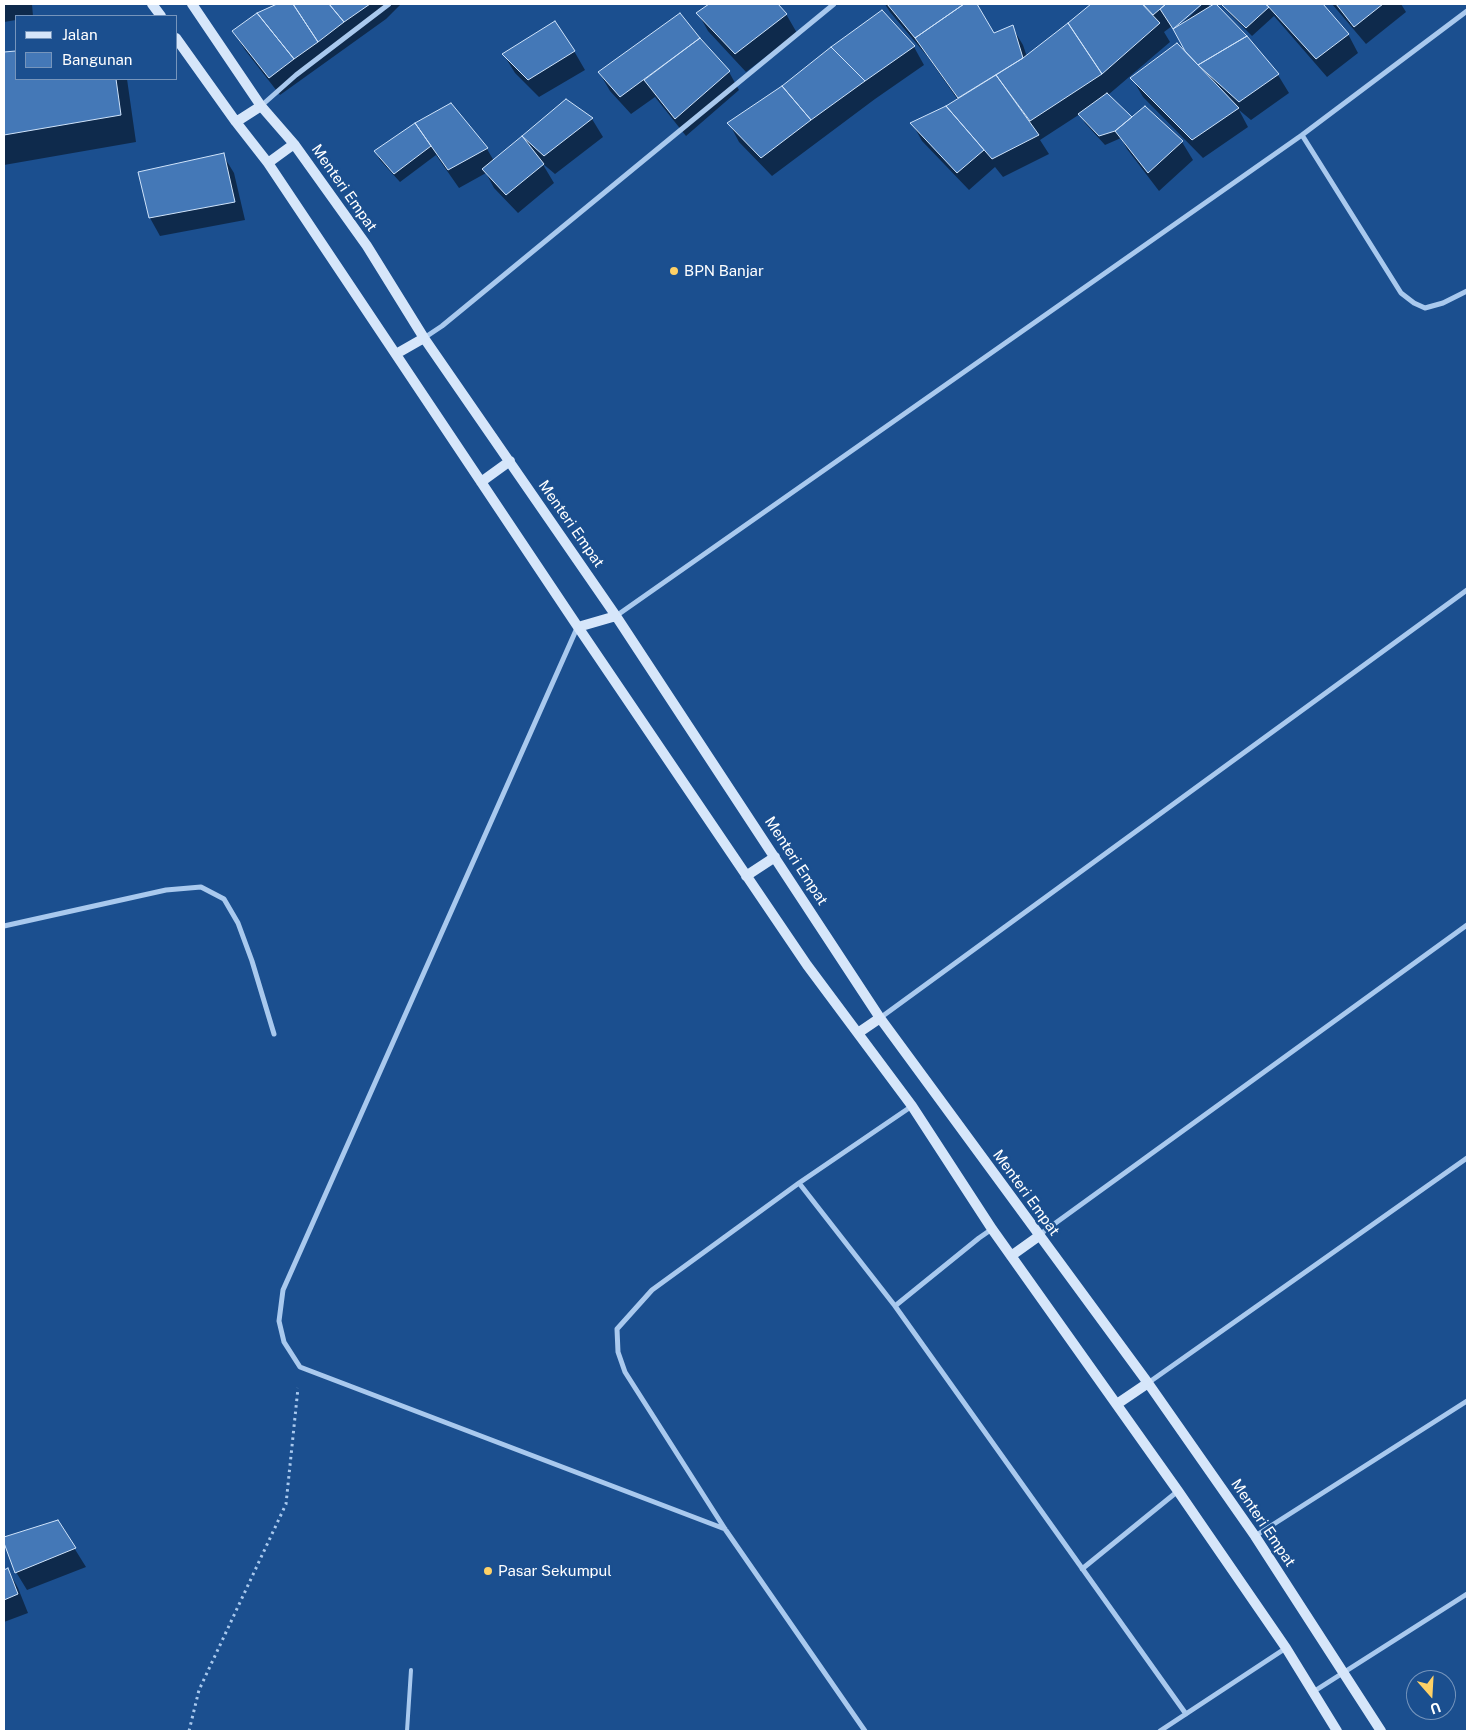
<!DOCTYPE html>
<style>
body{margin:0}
#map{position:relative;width:1471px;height:1735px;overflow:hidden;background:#1b4f8f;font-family:"Public Sans",sans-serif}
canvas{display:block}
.frame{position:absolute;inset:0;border:5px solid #fff;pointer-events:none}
.legend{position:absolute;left:15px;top:15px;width:162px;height:65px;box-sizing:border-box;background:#1b4f8f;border:1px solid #7695bc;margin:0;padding:6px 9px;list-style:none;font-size:15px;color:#fff}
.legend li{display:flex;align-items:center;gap:10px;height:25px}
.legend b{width:25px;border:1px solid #7695bc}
.north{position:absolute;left:1406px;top:1670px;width:50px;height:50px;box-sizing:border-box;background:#1b4f8f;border:1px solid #7695bc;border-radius:50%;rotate:161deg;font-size:14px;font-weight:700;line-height:20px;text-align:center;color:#fff}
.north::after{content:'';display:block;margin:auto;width:18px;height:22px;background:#ffd166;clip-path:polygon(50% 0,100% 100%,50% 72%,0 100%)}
</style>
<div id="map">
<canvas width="1471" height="1735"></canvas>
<div class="frame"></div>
<ul class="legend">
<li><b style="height:6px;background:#d6e6fa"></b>Jalan</li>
<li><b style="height:14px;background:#4478b7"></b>Bangunan</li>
</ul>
<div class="north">U</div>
</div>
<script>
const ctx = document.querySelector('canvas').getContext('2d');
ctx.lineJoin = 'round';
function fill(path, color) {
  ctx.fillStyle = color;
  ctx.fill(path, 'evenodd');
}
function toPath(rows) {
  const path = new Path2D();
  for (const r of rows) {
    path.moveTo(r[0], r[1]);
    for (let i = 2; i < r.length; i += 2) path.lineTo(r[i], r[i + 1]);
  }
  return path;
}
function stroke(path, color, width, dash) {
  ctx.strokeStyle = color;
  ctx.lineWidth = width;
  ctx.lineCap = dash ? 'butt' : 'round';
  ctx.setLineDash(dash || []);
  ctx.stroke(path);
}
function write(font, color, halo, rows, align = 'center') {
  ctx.font = font + ' "Public Sans",sans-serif';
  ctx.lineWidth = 5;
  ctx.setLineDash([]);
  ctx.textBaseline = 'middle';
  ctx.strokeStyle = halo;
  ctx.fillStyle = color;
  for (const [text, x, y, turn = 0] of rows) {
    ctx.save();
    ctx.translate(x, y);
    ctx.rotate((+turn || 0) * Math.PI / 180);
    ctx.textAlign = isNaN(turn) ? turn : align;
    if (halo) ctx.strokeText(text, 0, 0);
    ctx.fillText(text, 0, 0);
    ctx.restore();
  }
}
const shadow = toPath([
 [4,4,32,4,33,16,16,16,16,20,4,22],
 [280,4,401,4,386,19,280,95,245,50,234,32,257,14],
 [711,4,776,4,786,14,797,33,746,72,708,31,698,13],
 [885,4,976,4,996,39,1012,27,1023,45,1027,57,1092,4,1200,4,1173,28,1172,26,1164,32,1170,42,1108,95,1131,119,1145,108,1182,142,1193,160,1159,191,1127,149,1121,138,1105,145,1085,123,1080,114,1040,140,1049,154,1003,177,995,167,969,190,922,141,912,123,947,107,958,100,928,57,890,12],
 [1203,4,1208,4,1210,8,1246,37,1278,75,1289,93,1251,120,1239,110,1248,127,1203,158,1143,97,1132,78,1188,54,1175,30],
 [1220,4,1263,4,1269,9,1267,4,1321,4,1348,34,1358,53,1327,77,1274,16,1252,36],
 [1332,4,1401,4,1406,12,1366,44],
 [882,12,914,47,924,65,875,99,772,176,739,142,729,123,783,87],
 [680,14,729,72,739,90,686,136,655,97,631,114,610,91,599,72],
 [574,51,585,70,539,97,515,73,504,55],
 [16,52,16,79,127,79,136,142,4,165,4,53],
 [566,100,592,119,603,137,555,174,542,163,554,183,518,213,494,188,486,173,459,188,436,155,400,182,380,160,375,151,416,124,451,104,487,149,494,161],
 [223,155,234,173,245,220,160,236,150,218,139,172],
 [58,1522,86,1567,27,1590,16,1572,4,1538],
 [8,1570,18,1588,28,1613,4,1622,4,1571]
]);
const building = toPath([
 [277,4,293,4,318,42,294,59,257,13,277,4],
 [293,4,329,4,344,22,318,42,293,4],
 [329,4,370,4,344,22,329,4],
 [709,4,778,4,787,14,735,54,696,13,709,4],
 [887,4,964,4,915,38,887,4],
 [964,4,977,4,994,33,1013,25,1023,58,958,98,915,38,964,4],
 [1091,4,1142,4,1160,23,1102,74,1068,23,1091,4],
 [1143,4,1166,4,1153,15,1143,4],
 [1166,4,1202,4,1173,29,1160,9,1166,4],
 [1214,4,1216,4,1247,36,1198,65,1185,51,1173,29,1214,4],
 [1221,4,1265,4,1269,7,1246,28,1221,4],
 [1266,4,1323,4,1349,34,1316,59,1266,4],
 [1336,4,1383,4,1354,27,1336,4],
 [882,10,915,46,865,81,831,47,882,10],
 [257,13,294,59,269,78,232,31,257,13],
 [680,13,700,38,620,97,598,72,680,13],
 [555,21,575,51,528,80,502,54,555,21],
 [1068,23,1102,74,1030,121,996,75,1023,58,1068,23],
 [1247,36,1279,74,1239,102,1198,65,1247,36],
 [700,38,730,71,675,119,644,80,700,38],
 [1177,43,1239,108,1192,140,1130,78,1177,43],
 [831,47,865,81,811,120,782,86,831,47],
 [16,51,16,79,116,79,121,115,4,135,4,52,16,51],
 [996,75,1039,135,992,159,946,106,996,75],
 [782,86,811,120,761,158,727,123,782,86],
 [1107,93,1132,117,1115,131,1099,136,1078,114,1107,93],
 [566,99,593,118,544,156,522,136,566,99],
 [451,103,488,148,448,170,415,123,451,103],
 [946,106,984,150,957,173,910,123,946,106],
 [1145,106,1183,141,1148,173,1115,131,1145,106],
 [415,123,431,146,394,174,374,151,415,123],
 [522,136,544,164,506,195,482,169,522,136],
 [224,153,235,202,149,218,138,172,224,153],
 [58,1520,76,1548,15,1573,4,1543,4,1537,58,1520],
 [8,1568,18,1594,4,1600,4,1570,8,1568]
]);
const path = toPath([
 [189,1731,199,1690,286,1504,298,1388]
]);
const lane = toPath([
 [407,1731,411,1670]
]);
const street = toPath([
 [261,106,296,75,389,4],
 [1302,135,1401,293,1414,303,1425,308,1443,303,1467,291],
 [424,338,442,326,834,4],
 [616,616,1302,135,1467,11],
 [577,628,283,1290,279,1321,284,1342,300,1367,725,1529],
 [4,926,166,890,201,887,224,899,238,923,252,961,274,1034],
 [880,1018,1467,590],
 [799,1183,895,1306,1186,1714],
 [1039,1235,1467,925],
 [895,1306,979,1238,992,1229],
 [1148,1383,1467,1158],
 [1255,1536,1467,1401],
 [1082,1569,1178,1491],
 [1313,1692,1467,1594],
 [865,1731,725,1529,625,1372,618,1352,617,1329,652,1290,799,1183,912,1106],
 [1160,1731,1286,1648]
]);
const secondary = toPath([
 [152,4,161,16],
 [192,4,261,106,294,144,367,246,424,338,616,616,880,1018,1148,1383,1255,1536,1381,1731],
 [176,38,236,122,268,163,578,627,807,965,912,1106,992,1229,1178,1491,1286,1648,1337,1731],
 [236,122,261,106],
 [268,163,294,144],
 [396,354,424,338],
 [481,482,510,461],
 [578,627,616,616],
 [746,876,775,857],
 [858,1033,880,1018],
 [1011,1256,1039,1236],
 [1117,1404,1148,1383]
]);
const markers = [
 [674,271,5,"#ffd166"],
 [488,1571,5,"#ffd166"]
];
const streetNames = [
 ["Menteri Empat",344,188,55],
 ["Menteri Empat",571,524,55],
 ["Menteri Empat",796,861,57],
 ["Menteri Empat",1026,1193,54],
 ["Menteri Empat",1263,1523,56]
];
const poiNames = [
 ["BPN Banjar",684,271],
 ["Pasar Sekumpul",498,1571]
];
fill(shadow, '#0007');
fill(building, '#4478b7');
stroke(building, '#cfe3fa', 1);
stroke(path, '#a9c9ee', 3, [2.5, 4]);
stroke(lane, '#a9c9ee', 4);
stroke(street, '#a9c9ee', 5);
stroke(secondary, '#d6e6fa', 10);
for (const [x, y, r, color] of markers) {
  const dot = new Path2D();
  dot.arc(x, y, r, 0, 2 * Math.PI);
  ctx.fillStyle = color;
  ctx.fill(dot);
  stroke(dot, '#1b4f8f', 2);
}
write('15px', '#fff', '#1b4f8f', streetNames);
write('15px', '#fff', '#1b4f8f', poiNames, 'left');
</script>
